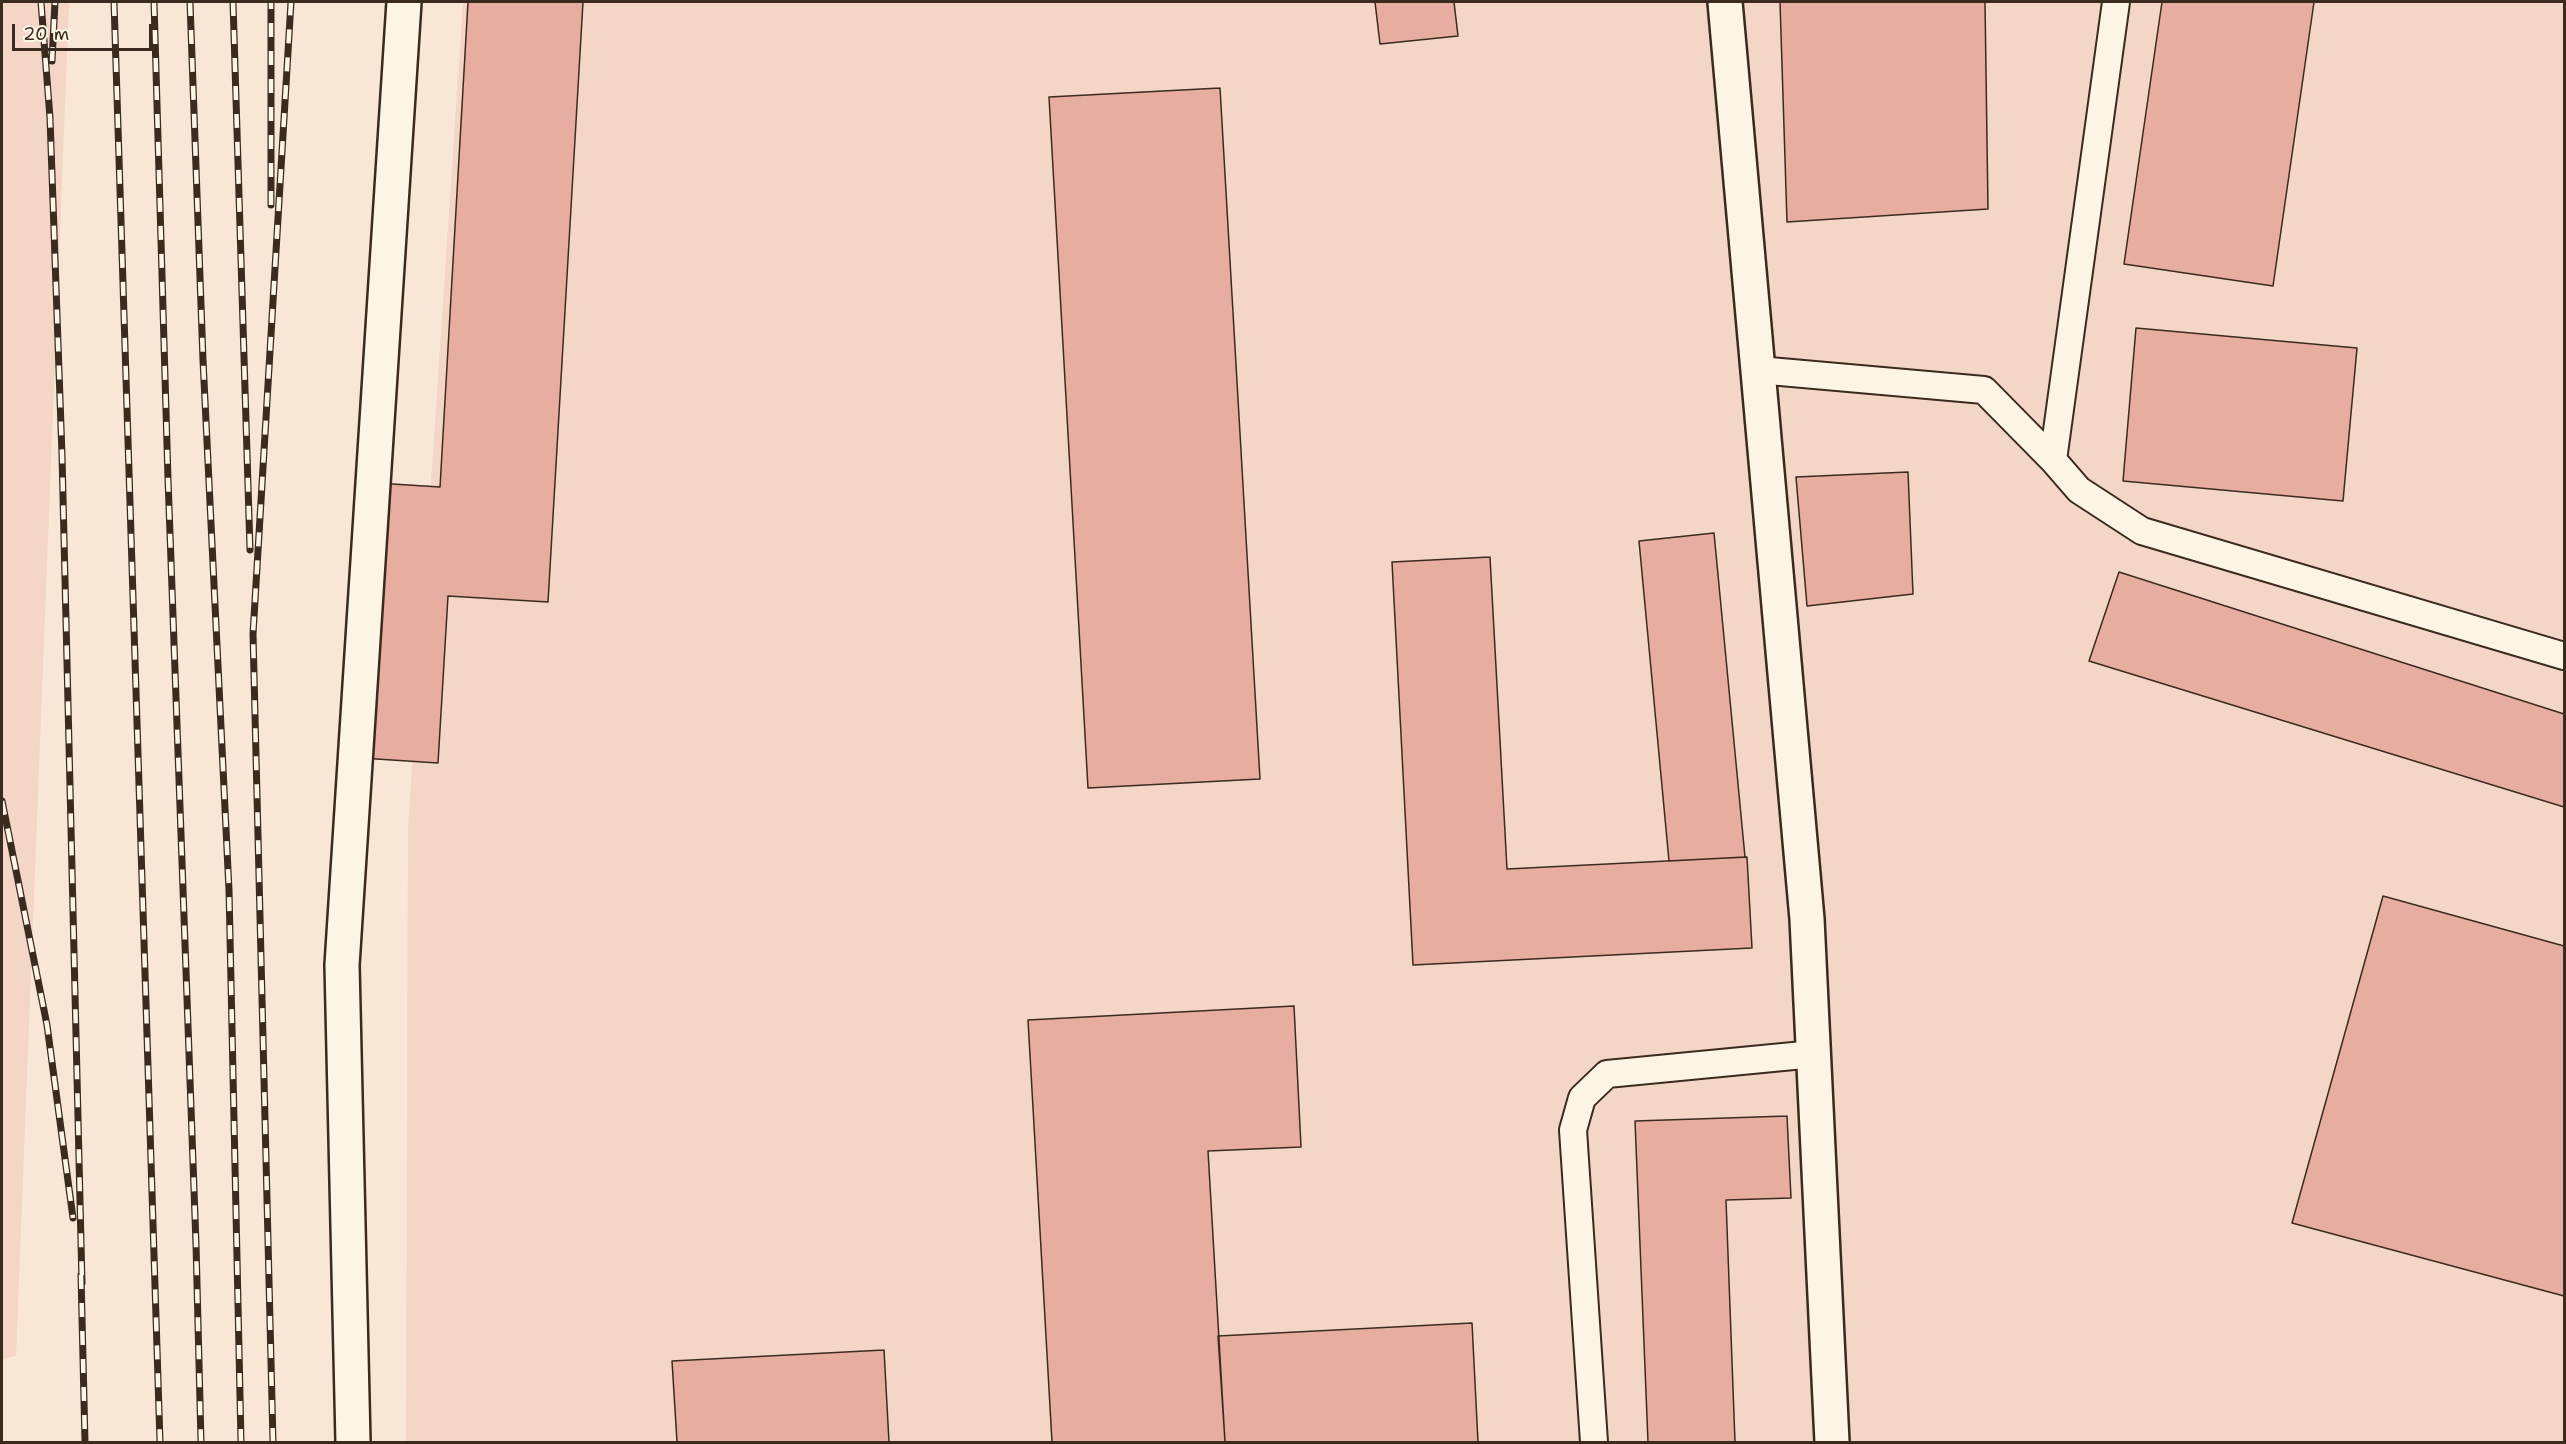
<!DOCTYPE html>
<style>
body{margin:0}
#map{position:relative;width:2566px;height:1444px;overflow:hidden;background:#f8e7d7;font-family:"Shantell Sans",sans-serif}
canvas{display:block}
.frame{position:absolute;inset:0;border:3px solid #3b2a1e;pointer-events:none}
.scale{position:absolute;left:12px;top:24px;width:140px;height:27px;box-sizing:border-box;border:3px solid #3b2a1e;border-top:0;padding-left:8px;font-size:18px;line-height:21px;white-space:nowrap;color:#3b2a1e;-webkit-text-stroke:4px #fcf5e5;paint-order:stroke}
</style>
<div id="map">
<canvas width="2566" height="1444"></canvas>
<div class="frame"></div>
<div class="scale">20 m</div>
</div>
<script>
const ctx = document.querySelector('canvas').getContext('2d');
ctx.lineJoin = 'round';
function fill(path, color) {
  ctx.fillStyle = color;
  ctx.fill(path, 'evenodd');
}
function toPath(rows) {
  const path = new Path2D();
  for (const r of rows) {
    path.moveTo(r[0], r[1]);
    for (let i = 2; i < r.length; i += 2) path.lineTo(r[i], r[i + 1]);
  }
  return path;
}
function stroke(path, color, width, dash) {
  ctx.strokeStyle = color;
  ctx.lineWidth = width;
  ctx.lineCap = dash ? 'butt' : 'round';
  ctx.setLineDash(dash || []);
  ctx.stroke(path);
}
const built = toPath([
 [2,2,69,2,16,1356,2,1359],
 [463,2,2564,2,2564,1442,406,1442,408,827]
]);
const building = toPath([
 [468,2,583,2,548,602,448,596,438,763,361,758,377,483,440,487,468,2],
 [1375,2,1454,2,1458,36,1380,44,1375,2],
 [1780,2,1985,2,1988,209,1787,222,1780,2],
 [2162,2,2314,2,2273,286,2124,264,2162,2],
 [1220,88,1260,779,1088,788,1049,97,1220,88],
 [2136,328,2357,348,2343,501,2123,481,2136,328],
 [1908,472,1913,594,1807,606,1796,477,1908,472],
 [1714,533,1745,857,1669,861,1639,541,1714,533],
 [1490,557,1507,869,1747,857,1752,948,1413,965,1392,562,1490,557],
 [2119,572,2564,714,2564,807,2089,661,2119,572],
 [2383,896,2564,946,2564,1296,2292,1223,2383,896],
 [1294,1006,1301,1147,1208,1151,1225,1442,1052,1442,1028,1020,1294,1006],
 [1787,1116,1791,1198,1726,1200,1735,1442,1648,1442,1635,1121,1787,1116],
 [1472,1323,1478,1442,1225,1442,1218,1336,1472,1323],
 [884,1350,889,1442,677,1442,672,1361,884,1350]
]);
const service = toPath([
 [1758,370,1984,390,2053,460,2079,490,2142,531,2564,656],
 [2053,460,2116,2],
 [1594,1442,1573,1130,1582,1098,1607,1074,1814,1054]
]);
const minor = toPath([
 [1725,2,1807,919,1832,1442],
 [353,1442,342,965,404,2]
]);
const rail = toPath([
 [41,2,50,118,62,455,82,1283],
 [114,2,160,1442],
 [154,2,168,479,196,1244,201,1442],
 [190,2,203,360,229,890,241,1442],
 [233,2,250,550],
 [52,61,55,2],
 [271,205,271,2],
 [2,801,47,1025,73,1218],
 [81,1275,85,1442],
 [273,1442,253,634,291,2]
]);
fill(built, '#f3d6c6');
fill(building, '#e6ada0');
stroke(building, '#3b2a1e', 1.5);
stroke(service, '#3b2a1e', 30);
stroke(minor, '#3b2a1e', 38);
stroke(service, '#fcf5e5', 26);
stroke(minor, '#fcf5e5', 33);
stroke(rail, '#3b2a1e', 7);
stroke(rail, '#fcf5e5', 4.5, [14]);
</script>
